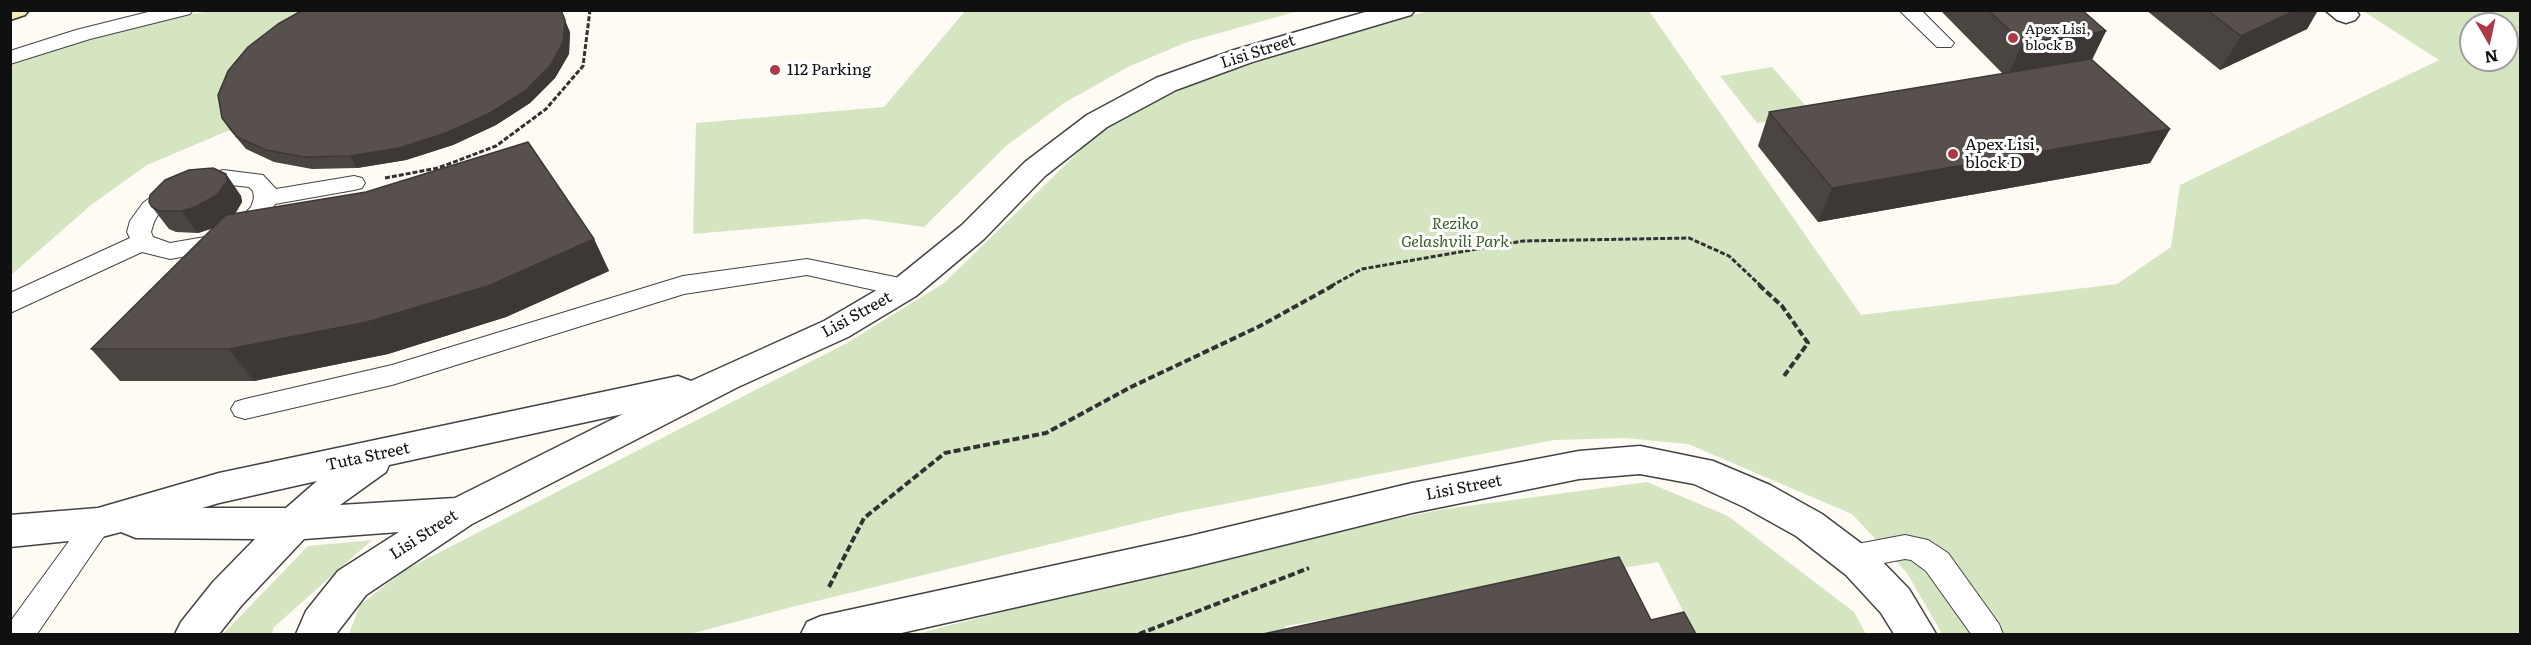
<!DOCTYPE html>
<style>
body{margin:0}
#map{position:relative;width:2531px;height:645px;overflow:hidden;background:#fdfbf4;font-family:Literata,serif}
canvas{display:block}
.frame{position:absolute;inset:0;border:12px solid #101010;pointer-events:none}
.north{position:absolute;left:2459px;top:12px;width:60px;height:60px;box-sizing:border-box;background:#fff;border:2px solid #9f9f9f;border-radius:50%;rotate:171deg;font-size:16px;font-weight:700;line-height:24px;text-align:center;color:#101010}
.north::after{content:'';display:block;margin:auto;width:21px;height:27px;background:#af3845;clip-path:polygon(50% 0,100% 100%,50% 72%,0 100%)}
</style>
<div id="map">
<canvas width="2531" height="645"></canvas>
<div class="frame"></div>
<div class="north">N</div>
</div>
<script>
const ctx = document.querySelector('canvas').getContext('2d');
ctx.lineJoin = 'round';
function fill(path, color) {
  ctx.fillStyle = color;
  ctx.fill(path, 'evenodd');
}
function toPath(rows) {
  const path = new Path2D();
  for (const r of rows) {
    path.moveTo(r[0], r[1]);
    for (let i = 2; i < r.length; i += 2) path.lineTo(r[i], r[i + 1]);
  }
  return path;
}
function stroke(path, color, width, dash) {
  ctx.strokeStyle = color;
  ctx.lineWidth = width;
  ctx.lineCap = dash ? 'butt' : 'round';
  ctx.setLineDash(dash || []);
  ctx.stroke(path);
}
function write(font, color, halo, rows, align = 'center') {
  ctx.font = font + ' Literata,serif';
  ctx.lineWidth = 6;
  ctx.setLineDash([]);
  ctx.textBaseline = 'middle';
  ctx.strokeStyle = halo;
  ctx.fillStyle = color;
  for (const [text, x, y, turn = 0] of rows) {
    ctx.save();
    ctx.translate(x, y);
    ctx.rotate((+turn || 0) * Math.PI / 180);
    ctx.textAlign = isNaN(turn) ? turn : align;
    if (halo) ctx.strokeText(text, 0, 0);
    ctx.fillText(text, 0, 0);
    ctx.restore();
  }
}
const green = toPath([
 [966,10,1298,11,1187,42,1128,67,1064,103,1006,146,924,227,866,219,693,234,696,123,884,107],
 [210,11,316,11,230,130,147,165,91,205,11,275,11,63,70,45,169,18],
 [1428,11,1649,11,1861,315,2117,284,2171,247,2180,185,2439,60,2363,11,2520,11,2520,634,1942,634,1907,573,1852,514,1688,444,1625,438,1554,440,1178,513,788,608,690,634,349,634,360,605,405,570,847,343,944,283,1098,133,1168,92,1258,58],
 [2471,24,2507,24,2507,60,2471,60],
 [1772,67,1813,114,1757,123,1720,76],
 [1647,482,1728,516,1854,612,1866,634,1695,634,1658,562,1286,626,1279,634,916,634,1243,550,1445,509],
 [372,540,273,628,272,634,223,634,308,546]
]);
const pathFar1 = toPath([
 [385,178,438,168,496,146,546,109,583,66,590,10],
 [1331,286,1362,269,1523,241,1689,238,1729,256,1761,286]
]);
const path = toPath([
 [1759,285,1782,306,1808,343,1784,376],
 [829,587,864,518,945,453,1046,433,1131,387,1260,326,1334,285],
 [1139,634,1309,568]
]);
const lane = toPath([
 [156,10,193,10,190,14,90,39,10,64,10,51,76,30,156,10],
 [1899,10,1921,10,1954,43,1951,47,1937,47,1899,10],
 [223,170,263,175,276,189,354,176,362,178,365,183,362,188,354,190,275,204,269,215,258,228,241,240,221,250,170,259,142,252,10,313,10,293,130,238,127,232,130,221,143,203,158,192,176,183,223,170],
 [223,184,249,187,253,191,254,198,251,207,242,216,205,237,170,243,153,237,151,232,154,222,159,213,192,193,223,184],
 [807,259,905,279,914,282,917,288,914,294,905,297,807,275,684,294,392,385,245,419,235,416,231,409,235,402,245,399,392,365,683,276,807,259],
 [98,511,108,515,113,523,37,634,10,634,10,622,88,515,98,511],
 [1905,535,1928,540,1948,553,1999,624,2003,634,1971,634,1926,571,1911,560,1905,559,1852,569,1841,566,1837,557,1841,548,1852,545,1905,535]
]);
const street = toPath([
 [1372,10,1415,10,1411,15,1252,62,1176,90,1107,127,1045,176,984,239,916,296,848,337,738,387,472,524,366,595,336,634,296,634,306,611,338,571,399,532,304,539,241,606,219,634,175,634,181,622,213,582,255,539,136,538,121,532,98,538,10,547,10,515,98,508,219,473,678,376,691,381,824,321,894,280,962,225,1025,162,1087,115,1156,78,1234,50,1372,10],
 [623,414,455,498,340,505,386,472,389,465,623,414],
 [317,481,286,508,202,508,219,503,317,481],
 [2325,10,2356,10,2359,15,2355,20,2346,23,2337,20,2325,10],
 [1640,446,1713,461,1770,485,1822,514,1874,553,1909,589,1936,634,1894,634,1881,613,1846,575,1796,536,1744,507,1694,484,1640,474,1579,479,1412,513,1190,568,897,634,801,634,807,622,821,616,1190,536,1412,483,1579,451,1640,446]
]);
const secondary = toPath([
 [10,10,29,10,25,15,10,20,10,10]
]);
const wall = toPath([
 [1940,10,2082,10,2106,31,2092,60,2170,129,2150,163,1818,222,1758,146,1769,112,2003,74],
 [2146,10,2318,10,2307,29,2220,70],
 [570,32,569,54,555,78,530,103,496,125,453,145,406,160,357,168,312,169,274,162,246,149,230,130,222,118],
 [226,174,241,196,242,202,235,214,594,239,609,271,506,317,388,354,254,381,120,381,91,349,213,228,198,233,176,232,169,229,152,207]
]);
const shadedWall = toPath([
 [2296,10,2318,10,2307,29,2220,70,2241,36],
 [565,20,570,32,569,54,555,78,530,103,496,125,453,145,406,160,357,168,350,156],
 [2106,31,2089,65,2007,77,2023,43],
 [2170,129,2150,163,1818,222,1832,188],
 [226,174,241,196,242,202,233,217,211,229,198,233,182,211],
 [594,239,609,271,506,317,388,354,254,381,229,349]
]);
const building = toPath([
 [303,10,561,10,565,20,563,42,550,66,525,91,490,113,446,133,399,148,350,156,304,157,266,150,237,137,222,118,218,95,228,71,248,47,278,24,303,10],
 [1988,10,2082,10,2106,31,2023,43,1988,10],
 [2207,10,2296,10,2241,36,2207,10],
 [2091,59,2170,129,1832,188,1769,112,2091,59],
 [528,142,594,239,488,286,367,322,229,349,91,349,226,215,366,192,528,142],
 [213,168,226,174,227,181,217,195,195,207,182,211,159,211,152,207,149,202,150,195,165,180,189,170,213,168],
 [1619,557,1651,620,1684,612,1696,634,1263,634,1619,557]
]);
const markers = [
 [2013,38,6,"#af3845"],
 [775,70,6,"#af3845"],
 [1953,154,6,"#af3845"]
];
const farPoinames = [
 ["Apex Lisi,",2025,30],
 ["block B",2025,46]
];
const streetNames = [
 ["Lisi Street",1258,52,-18],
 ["Lisi Street",857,315,-29],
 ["Tuta Street",368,457,-12],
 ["Lisi Street",1464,488,-11],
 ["Lisi Street",424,535,-33]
];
const poiNames = [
 ["112 Parking",787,70],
 ["Apex Lisi,",1965,145],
 ["block D",1965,163]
];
const parkNames = [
 ["Reziko",1455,224],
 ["Gelashvili Park",1455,242]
];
fill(green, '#d5e5c1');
stroke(lane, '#434343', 2);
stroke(street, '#434343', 3);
stroke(secondary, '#323232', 3);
stroke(pathFar1, '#323232', 3, [5, 2]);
stroke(path, '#323232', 4, [7, 3]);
fill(lane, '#fff');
fill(street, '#fff');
fill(secondary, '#f5ebb7');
fill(wall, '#4b4542');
fill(shadedWall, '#3d3836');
fill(building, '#57504d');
stroke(building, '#3d3836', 1.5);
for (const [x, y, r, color] of markers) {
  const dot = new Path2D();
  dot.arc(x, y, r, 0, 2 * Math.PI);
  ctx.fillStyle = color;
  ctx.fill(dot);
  stroke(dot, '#fff', 2);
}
write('14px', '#101010', '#fff', farPoinames, 'left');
write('16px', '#101010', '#fff', streetNames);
write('16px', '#101010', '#fff', poiNames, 'left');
write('italic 16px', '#366027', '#fff', parkNames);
</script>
